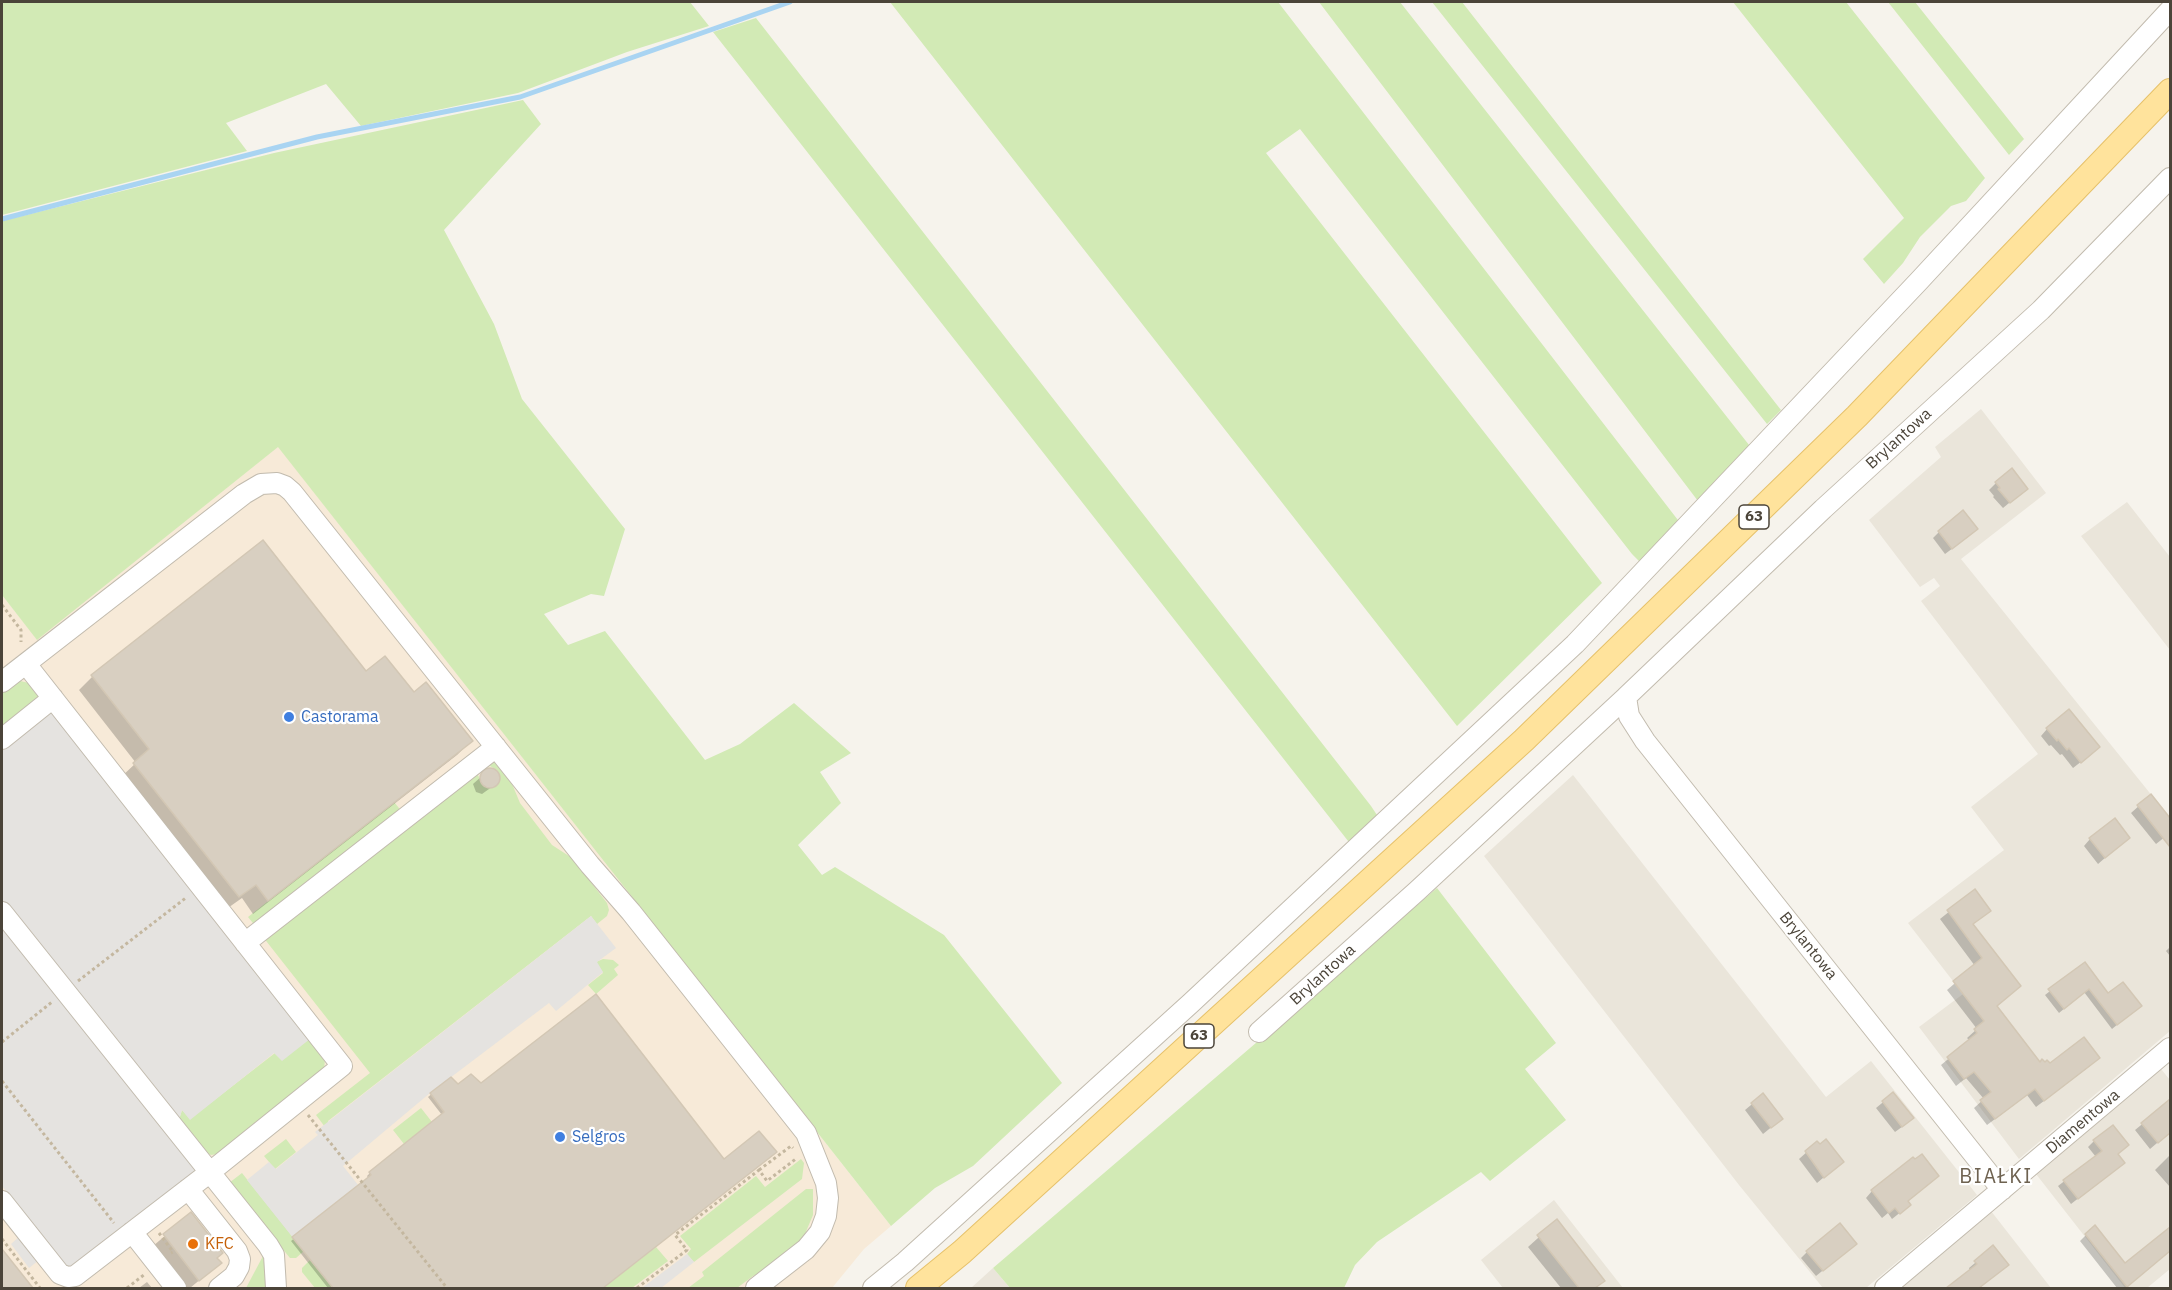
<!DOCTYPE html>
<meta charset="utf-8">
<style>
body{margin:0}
#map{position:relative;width:2172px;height:1290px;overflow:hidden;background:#f6f3ec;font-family:"IBM Plex Sans",sans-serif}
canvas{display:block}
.frame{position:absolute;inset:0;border:3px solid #4b4439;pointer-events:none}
</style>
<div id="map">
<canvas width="2172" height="1290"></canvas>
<div class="frame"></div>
</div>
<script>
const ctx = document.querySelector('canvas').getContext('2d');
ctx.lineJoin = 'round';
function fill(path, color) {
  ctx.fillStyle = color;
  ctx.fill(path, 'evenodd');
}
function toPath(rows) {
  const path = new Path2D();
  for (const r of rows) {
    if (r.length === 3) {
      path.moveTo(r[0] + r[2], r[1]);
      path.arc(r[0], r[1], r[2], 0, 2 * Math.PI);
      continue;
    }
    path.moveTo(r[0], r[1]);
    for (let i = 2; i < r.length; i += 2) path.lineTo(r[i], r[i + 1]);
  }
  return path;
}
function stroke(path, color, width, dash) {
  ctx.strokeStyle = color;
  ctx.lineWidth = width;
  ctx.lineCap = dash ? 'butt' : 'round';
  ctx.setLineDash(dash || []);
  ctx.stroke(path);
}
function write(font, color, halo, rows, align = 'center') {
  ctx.font = font + ' "IBM Plex Sans",sans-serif';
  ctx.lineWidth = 4.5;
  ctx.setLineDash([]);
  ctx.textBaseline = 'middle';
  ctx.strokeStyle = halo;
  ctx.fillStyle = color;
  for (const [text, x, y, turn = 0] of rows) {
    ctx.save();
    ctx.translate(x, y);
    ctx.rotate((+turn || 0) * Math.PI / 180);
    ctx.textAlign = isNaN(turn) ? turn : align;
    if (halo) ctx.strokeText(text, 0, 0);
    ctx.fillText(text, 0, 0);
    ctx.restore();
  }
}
const residential = toPath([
 [1981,409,2046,493,1961,559,2170,818,2170,1031,2019,1159,1919,1027,1963,994,1908,923,2004,850,1971,807,2038,754,1921,601,1940,586,1934,578,1920,587,1869,520,1941,457,1935,447],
 [2127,502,2170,557,2170,650,2081,536],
 [1573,775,1826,1097,1871,1061,1977,1195,1866,1288,1823,1288,1739,1185,1484,856],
 [2161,1069,2170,1080,2170,1269,2147,1288,2125,1288,2036,1174],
 [1554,1200,1623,1288,1503,1288,1481,1260],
 [1991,1211,2051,1288,1901,1288],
 [993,1268,1010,1288,971,1288]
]);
const commercial = toPath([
 [278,446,891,1226,864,1249,832,1288,2,1288,2,595,37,639]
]);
const green = toPath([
 [2,2,690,2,709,26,627,52,518,93,361,126,326,84,226,123,247,151,2,215],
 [890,2,1278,2,1681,524,1643,565,1632,554,1300,129,1266,153,1602,583,1457,726],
 [1319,2,1400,2,1753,450,1701,505],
 [1432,2,1462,2,1781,410,1767,424],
 [1733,2,1846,2,1985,178,1966,201,1951,206,1920,237,1903,263,1884,284,1863,259,1904,218],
 [1888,2,1915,2,2024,139,2009,155],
 [756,18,1371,806,1381,821,1352,846,713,32],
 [523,100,541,124,444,230,494,324,522,399,625,529,604,596,591,594,544,614,568,645,605,631,705,760,740,744,794,703,851,753,820,772,841,803,798,845,822,875,835,867,944,935,1062,1083,973,1166,935,1188,891,1226,278,447,37,640,2,595,2,221,274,153],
 [20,681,29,683,40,697,2,730,2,692,14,682],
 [492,761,497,763,510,779,520,803,552,845,572,858,607,903,609,910,607,916,597,924,591,916,328,1121,331,1135,316,1115,370,1073,263,937],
 [490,766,497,770,500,777,497,784,490,788,483,786,478,775,480,771],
 [394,802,403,813,257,928,248,917],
 [1437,888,1556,1043,1525,1069,1566,1120,1490,1181,1481,1172,1377,1242,1355,1265,1344,1288,1010,1288,993,1268],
 [603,959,613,960,619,965,614,969,618,975,596,994,588,985,603,973,596,962],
 [310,1039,325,1059,324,1071,218,1154,211,1155,204,1151,179,1120,182,1110,190,1119,275,1053],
 [421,1108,432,1122,404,1144,393,1130],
 [286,1139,296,1152,275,1169,264,1156],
 [801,1159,804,1163,802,1179,694,1262,687,1254,691,1249,680,1236,756,1176,765,1187],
 [242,1173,304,1251,296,1258,290,1258,229,1183],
 [806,1189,813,1189,813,1215,802,1241,782,1262,753,1276,737,1288,688,1288,704,1276,702,1272],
 [656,1247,668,1261,632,1288,603,1288],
 [263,1256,268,1288,246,1288],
 [310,1260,333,1288,315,1288,302,1272,302,1268]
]);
const parking = toPath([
 [52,711,310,1039,282,1061,274,1053,190,1120,182,1110,179,1120,195,1169,193,1174,73,1268,66,1268,2,1186,2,751],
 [591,916,616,948,597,962,603,972,556,1011,549,1003,430,1093,343,1166,440,1288,333,1288,247,1180,269,1162,276,1169,318,1135,315,1132],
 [20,1236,39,1260,29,1268,11,1244],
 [687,1254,694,1262,661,1288,642,1288]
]);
const shadow = toPath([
 [1996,483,2026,489,2003,508,1993,497,1994,496,1989,490],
 [1939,532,1969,536,1945,554,1933,538],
 [366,674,414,694,471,741,457,755,253,914,242,898,225,910,121,777,136,763,79,690,92,677],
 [2047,729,2091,754,2073,768,2062,754,2060,755,2051,745,2049,746,2041,736],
 [491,768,496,771,498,777,496,784,482,794,476,792,473,784],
 [2150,796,2170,821,2170,833,2156,844,2131,813],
 [2128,838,2098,864,2084,846,2090,839],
 [1975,891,1989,910,1972,925,2019,986,1996,1007,2040,1064,2091,1065,2036,1107,2027,1095,1987,1125,1974,1108,1984,1099,1966,1078,1956,1086,1941,1065,1970,1041,1967,1038,1977,1029,1947,990,1975,966,1940,919],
 [2170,947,2170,956,2166,951],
 [2085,964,2108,995,2135,1010,2112,1029,2084,992,2059,1013,2045,995],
 [450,1079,458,1086,480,1085,724,1161,772,1155,602,1288,328,1288,291,1241,369,1179,367,1176,370,1173,442,1115,428,1097],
 [1893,1094,1906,1124,1895,1132,1876,1108],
 [1763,1095,1774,1125,1763,1134,1745,1110],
 [2168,1103,2170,1107,2170,1132,2150,1149,2135,1130],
 [2094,1141,2117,1154,2117,1168,2071,1204,2058,1186,2096,1157,2088,1147],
 [1817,1143,1842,1162,1817,1183,1799,1159],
 [2170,1155,2170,1187,2155,1170],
 [1872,1191,1906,1202,1902,1211,1892,1219,1888,1213,1882,1218,1866,1198],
 [191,1214,220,1263,190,1288,187,1288,153,1246],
 [1557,1221,1603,1280,1595,1288,1561,1288,1528,1247],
 [2170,1229,2170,1251,2125,1288,2117,1288,2080,1241,2086,1235,2125,1265],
 [1993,1248,1981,1288,1948,1288,1970,1271,1969,1268],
 [1848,1250,1816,1276,1801,1258,1807,1252],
 [2,1251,31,1288,2,1288],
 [147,1282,152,1288,139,1288]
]);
const stream = toPath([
 [2,219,317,137,520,97,790,2]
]);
const building = toPath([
 [2012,468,2028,489,2010,503,1998,489,2000,488,1995,482,2012,468],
 [1963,510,1978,529,1952,549,1938,531,1963,510],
 [263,540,366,671,385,656,414,692,426,682,473,741,268,901,256,885,239,897,133,763,149,749,91,675,263,540],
 [2069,709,2100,747,2081,763,2069,748,2067,750,2058,739,2057,741,2046,728,2069,709],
 [490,778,10],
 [2151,794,2170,818,2170,847,2137,805,2151,794],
 [2115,818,2130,838,2105,858,2089,838,2115,818],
 [1975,889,1991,911,1973,924,2021,986,1997,1006,2040,1062,2042,1059,2045,1062,2047,1060,2050,1063,2084,1037,2100,1058,2044,1101,2035,1089,1995,1119,1980,1100,1991,1092,1974,1072,1964,1079,1947,1057,1977,1033,1974,1029,1984,1021,1953,981,1982,958,1947,910,1975,889],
 [2085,962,2108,993,2123,982,2142,1006,2117,1025,2089,989,2064,1009,2048,989,2085,962],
 [596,994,724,1159,759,1131,777,1152,603,1288,333,1288,292,1237,371,1175,369,1172,444,1112,430,1093,451,1077,458,1084,471,1074,481,1083,596,994],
 [1893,1092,1914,1118,1902,1127,1882,1101,1893,1092],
 [1763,1093,1783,1119,1771,1128,1751,1103,1763,1093],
 [2170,1099,2170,1133,2158,1143,2141,1123,2170,1099],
 [2113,1125,2129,1145,2118,1154,2125,1163,2078,1199,2063,1180,2102,1151,2093,1140,2113,1125],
 [1826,1139,1844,1162,1824,1178,1805,1151,1817,1141,1820,1144,1826,1139],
 [1922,1154,1939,1176,1908,1201,1911,1205,1900,1214,1895,1208,1889,1213,1871,1190,1913,1157,1915,1159,1922,1154],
 [191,1212,223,1253,217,1258,222,1263,199,1281,163,1234,191,1212],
 [1557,1219,1605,1281,1595,1288,1579,1288,1537,1235,1557,1219],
 [1840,1223,1857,1244,1823,1271,1806,1251,1840,1223],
 [2095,1225,2125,1263,2170,1227,2170,1251,2127,1287,2085,1234,2095,1225],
 [1993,1245,2009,1265,1979,1288,1946,1288,1977,1264,1974,1261,1993,1245],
 [2,1249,33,1288,2,1288,2,1249]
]);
const path = toPath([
 [2,605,21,630,21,642],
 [78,981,187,897],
 [2,1042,52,1002],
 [2,1081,114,1223],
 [308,1115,447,1288],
 [759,1170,791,1146,793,1148],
 [159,1233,173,1252,171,1253],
 [2,1239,40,1288],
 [127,1288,145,1274],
 [637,1288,687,1250,675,1235,759,1170,767,1181,797,1158]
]);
const minor = toPath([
 [2,682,244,494,261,484,277,483,285,486,292,492,590,865,631,912,806,1133,826,1183,828,1198,826,1216,820,1232,806,1249,756,1288],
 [2,739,53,698],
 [2,912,268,1245,274,1255,276,1288],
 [245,943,496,747],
 [1259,1032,1417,891,1626,697],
 [188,1189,237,1251,240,1259,239,1267,234,1276,219,1288],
 [2002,1190,1645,741,1629,716,1626,697,1823,509,2041,310,2170,178],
 [2,1201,60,1274,68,1277,75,1276,209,1173,342,1066,26,664],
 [132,1232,176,1288],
 [873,1288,905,1262,1191,1003,1575,644,1918,282,2170,10],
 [1885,1288,2170,1048]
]);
const major = toPath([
 [918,1288,962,1252,1524,740,1857,416,2170,91]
]);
const markers = [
 [289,717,6,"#3f7fe0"],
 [560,1137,6,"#3f7fe0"],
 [193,1244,6,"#e8710a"]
];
const shields = [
 [1754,517,30],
 [1199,1036,30]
];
const shieldNames = [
 ["63",1754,517],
 ["63",1199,1036]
];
const streetNames = [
 ["Brylantowa",1899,439,-42],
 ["Brylantowa",1808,946,51],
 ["Brylantowa",1323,975,-42],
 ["Diamentowa",2083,1122,-40]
];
const shopNames = [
 ["Castorama",301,717],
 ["Selgros",572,1137]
];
const foodNames = [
 ["KFC",205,1244]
];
const quarterNames = [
 ["BIAŁKI",1996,1177]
];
fill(residential, '#eae5da');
fill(commercial, '#f7ead8');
fill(green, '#d2eab5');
fill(parking, '#e5e3e0');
fill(shadow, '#0003');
stroke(stream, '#a9d4f2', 5);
fill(building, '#d8cfc1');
stroke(building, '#d3c7b4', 1.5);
stroke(minor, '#c2bbae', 22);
stroke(major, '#e6c16a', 26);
stroke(path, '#c4b79f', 3, [3, 3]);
stroke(minor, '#fff', 20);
stroke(major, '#ffe39c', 24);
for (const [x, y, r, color] of markers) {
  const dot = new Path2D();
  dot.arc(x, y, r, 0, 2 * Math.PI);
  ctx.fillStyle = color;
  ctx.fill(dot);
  stroke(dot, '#fff', 2);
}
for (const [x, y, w] of shields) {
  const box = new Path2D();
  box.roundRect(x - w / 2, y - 12, w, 24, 4.5);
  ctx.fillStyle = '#fff';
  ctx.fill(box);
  stroke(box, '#4b4439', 1.5);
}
write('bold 15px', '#4b4439', null, shieldNames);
write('16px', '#4b4439', '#fff', streetNames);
write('16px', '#366cbe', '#fff', shopNames, 'left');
write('16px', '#c56008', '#fff', foodNames, 'left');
ctx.letterSpacing = '1.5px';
write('20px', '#6e6250', '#fff', quarterNames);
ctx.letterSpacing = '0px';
</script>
